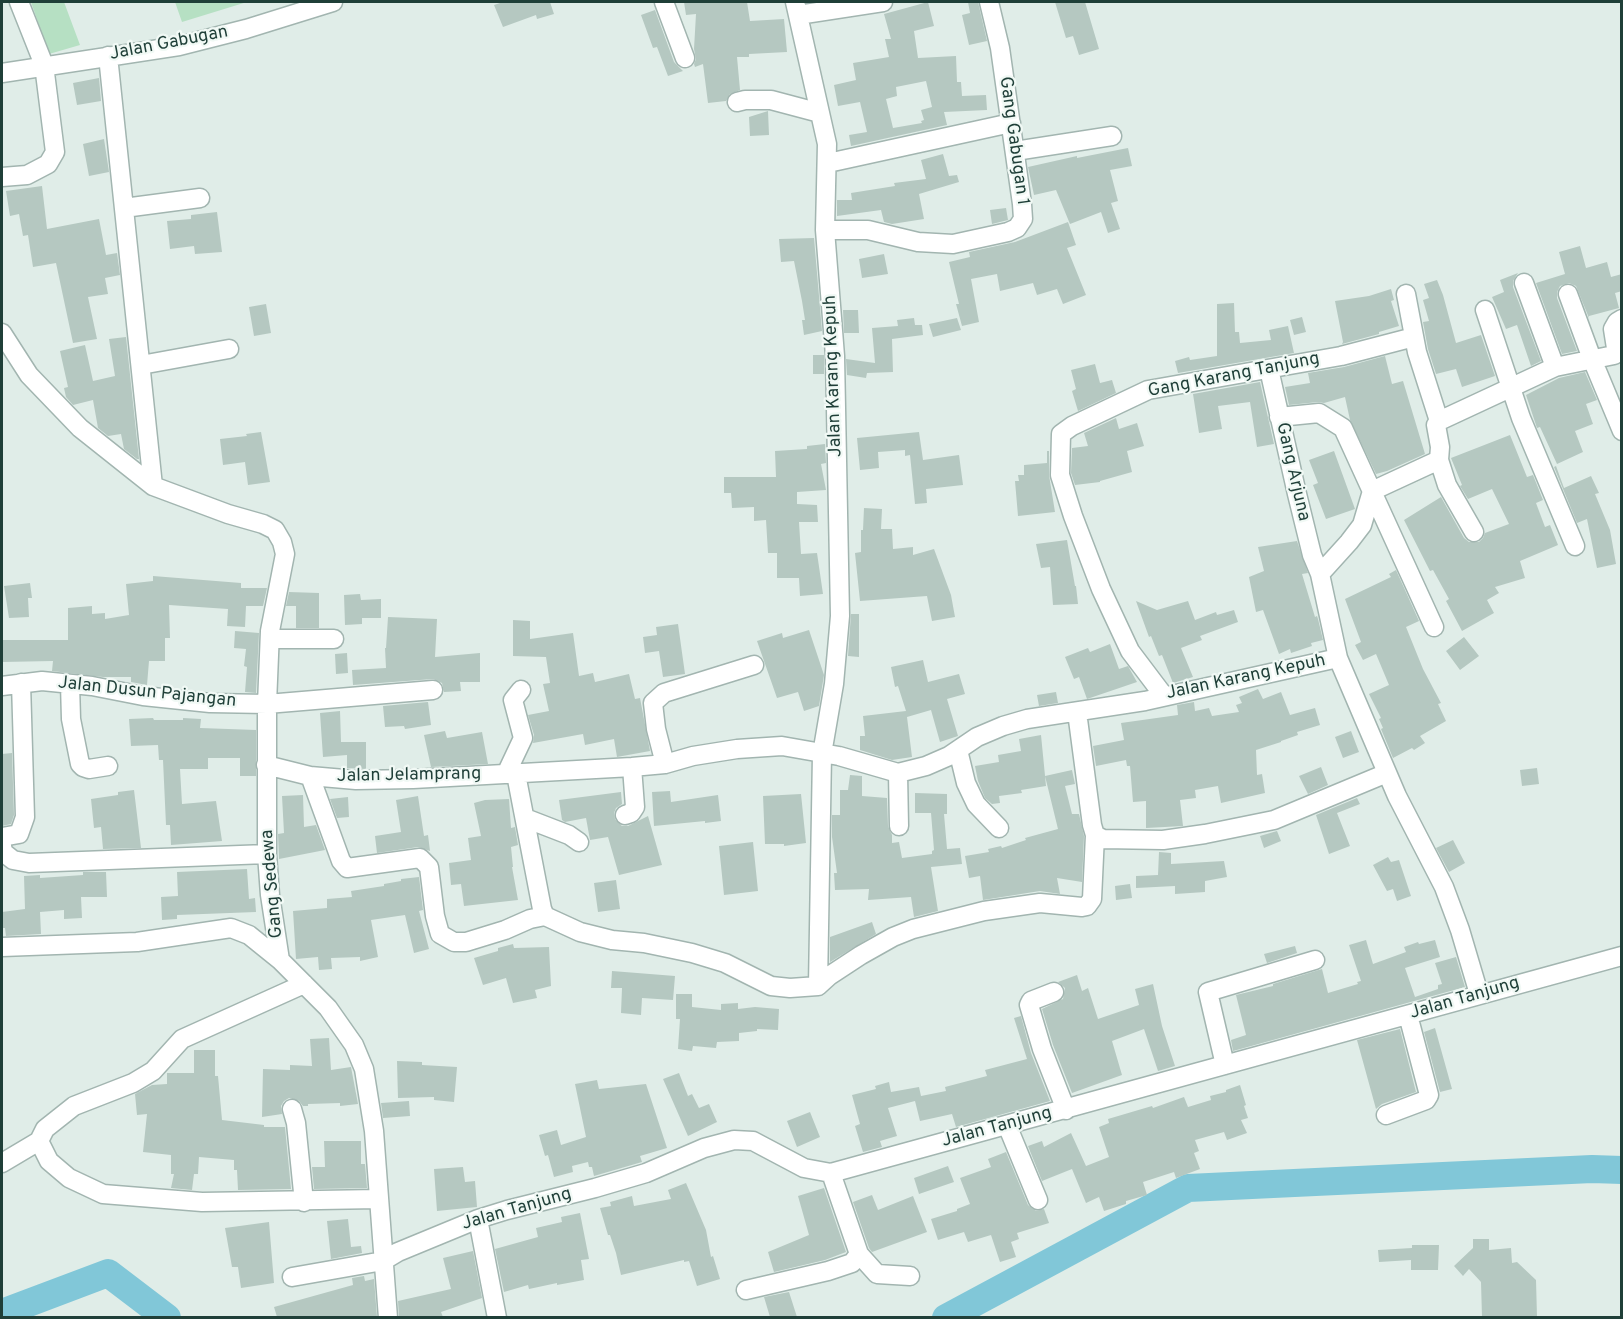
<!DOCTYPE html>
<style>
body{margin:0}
#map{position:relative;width:1623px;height:1319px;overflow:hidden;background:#e0ede8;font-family:Overpass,sans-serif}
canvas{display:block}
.frame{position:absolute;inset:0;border:3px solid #1f3f38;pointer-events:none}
</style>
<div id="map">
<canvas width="1623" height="1319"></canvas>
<div class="frame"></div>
</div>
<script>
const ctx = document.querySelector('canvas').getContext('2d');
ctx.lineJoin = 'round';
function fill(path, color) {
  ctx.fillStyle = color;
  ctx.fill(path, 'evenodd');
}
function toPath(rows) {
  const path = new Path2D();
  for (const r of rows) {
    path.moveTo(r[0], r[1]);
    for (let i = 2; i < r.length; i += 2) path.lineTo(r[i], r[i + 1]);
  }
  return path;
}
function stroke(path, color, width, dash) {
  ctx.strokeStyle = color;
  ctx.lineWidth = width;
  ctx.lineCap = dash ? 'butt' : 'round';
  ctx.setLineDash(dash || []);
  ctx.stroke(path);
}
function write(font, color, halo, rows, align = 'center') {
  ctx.font = font + ' Overpass,sans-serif';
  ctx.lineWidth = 4.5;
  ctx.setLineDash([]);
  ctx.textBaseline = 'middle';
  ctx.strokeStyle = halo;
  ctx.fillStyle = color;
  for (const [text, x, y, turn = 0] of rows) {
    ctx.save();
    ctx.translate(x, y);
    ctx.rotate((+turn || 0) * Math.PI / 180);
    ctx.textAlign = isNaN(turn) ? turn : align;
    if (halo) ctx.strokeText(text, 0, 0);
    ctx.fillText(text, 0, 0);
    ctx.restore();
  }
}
const green = toPath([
 [31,2,64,2,80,45,49,54],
 [175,2,247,2,182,22]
]);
const river = toPath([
 [2,1313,108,1273,167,1318],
 [946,1318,1188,1188,1592,1169,1622,1170]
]);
const building = toPath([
 [503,2,550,2,554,14,537,19,536,15,503,27,494,5],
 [684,2,747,2,750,21,784,19,787,52,749,54,749,57,737,57,740,90,730,94,726,101,708,103,703,64,695,67,694,64,696,59,694,49,696,14,686,15],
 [928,2,934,26,914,31,918,58,956,56,957,82,961,82,962,96,986,95,987,110,944,112,947,125,851,146,849,135,867,132,860,102,838,106,834,85,856,80,853,63,889,57,885,39,891,39,884,14],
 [926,81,932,107,921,110,924,120,921,121,922,123,893,128,886,99,897,96,896,87],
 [968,2,978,2,987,41,969,45,962,15,970,13],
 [1055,2,1085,2,1099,49,1079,55,1073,36,1066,38],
 [655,10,674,62,683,71,668,76,657,47,653,48,641,15],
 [99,78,101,101,77,105,73,83],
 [768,111,769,135,750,136,749,117],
 [104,139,109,172,89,176,83,144],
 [1128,148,1132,166,1110,170,1118,201,1111,203,1120,229,1108,233,1101,212,1070,224,1056,190,1034,195,1028,167,1077,156,1077,158],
 [943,154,949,176,957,175,959,182,919,194,924,219,892,224,884,222,881,210,837,216,837,200,852,200,851,193,895,186,894,183,926,179,921,160],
 [42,186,47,229,99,219,106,255,117,253,120,275,105,278,108,294,88,297,97,339,73,343,56,263,33,267,28,235,23,236,19,214,10,216,6,191],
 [1006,208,1008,220,992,224,990,210],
 [217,212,222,252,195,254,194,246,170,249,167,221,191,219,191,215],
 [1068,222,1076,245,1067,248,1086,295,1063,304,1057,289,1037,295,1033,283,1000,291,997,274,971,279,979,322,962,326,956,304,959,304,949,262,970,257,969,252,1015,242],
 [814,238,822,331,804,335,802,320,805,320,802,301,794,261,781,262,779,239],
 [1580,246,1586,268,1607,262,1611,277,1622,274,1622,291,1615,293,1619,308,1589,316,1589,318,1576,286,1569,283,1560,286,1557,292,1557,298,1577,351,1562,354,1536,283,1565,274,1559,252],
 [884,254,888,274,862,278,859,259],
 [1518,273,1513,281,1513,287,1541,361,1531,366,1517,325,1506,329,1492,297,1504,292,1500,280],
 [1437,280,1443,295,1456,343,1481,335,1495,376,1462,387,1456,369,1436,374,1428,349,1423,322,1429,321,1423,300,1429,298,1424,284],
 [1391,289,1394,300,1391,301,1399,326,1379,332,1379,334,1342,344,1343,342,1335,301,1369,296],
 [1234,303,1235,332,1239,332,1240,343,1271,340,1269,330,1288,326,1294,353,1178,373,1175,361,1189,357,1190,360,1217,356,1217,304],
 [266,304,271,333,254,336,249,307],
 [843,310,858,310,859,333,844,333],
 [1302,317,1306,332,1294,335,1290,320],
 [914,318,915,325,922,325,923,335,892,339,893,372,867,373,866,378,847,375,846,359,875,363,872,328,898,326,897,320],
 [957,318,961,330,933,337,929,324],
 [126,337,139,459,137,459,124,449,121,434,108,436,98,428,93,400,73,405,66,397,64,388,68,387,60,351,85,345,93,381,115,376,109,339],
 [813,355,824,355,824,374,813,374],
 [1385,356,1392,384,1403,381,1425,454,1387,471,1376,474,1350,420,1345,397,1324,403,1318,402,1289,405,1285,387,1310,383,1308,373,1344,367],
 [1095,364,1100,383,1112,380,1116,393,1078,411,1072,391,1076,389,1071,370],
 [1585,372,1597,400,1586,404,1593,424,1575,431,1583,452,1557,464,1540,427,1537,428,1526,395,1559,378],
 [1260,382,1274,444,1257,447,1250,402,1218,406,1222,429,1199,433,1193,394],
 [1116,418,1119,429,1137,423,1144,446,1127,451,1132,472,1100,481,1100,482,1075,485,1071,473,1072,448,1088,446,1084,433],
 [261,432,270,482,248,485,245,462,223,465,220,439,247,436,246,434],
 [919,432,923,460,959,455,963,485,926,489,927,503,915,504,910,455,905,456,905,450,878,452,879,468,860,470,857,438],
 [1510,435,1527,477,1533,475,1543,500,1536,503,1545,527,1550,525,1558,545,1520,561,1525,578,1495,587,1499,593,1487,600,1494,613,1462,631,1446,601,1449,599,1433,570,1430,571,1404,520,1441,497,1464,538,1469,542,1479,542,1483,538,1485,533,1509,524,1492,489,1468,499,1460,486,1462,485,1451,458],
 [825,444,826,463,821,464,826,490,797,492,797,504,817,505,818,522,799,522,801,554,817,553,823,594,800,596,799,578,777,578,777,553,768,553,766,520,754,521,754,507,732,508,731,493,724,493,724,477,776,477,775,451,807,449,807,446],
 [1047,451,1049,451,1049,475,1055,512,1018,516,1015,481,1019,481,1018,475,1024,475,1024,465,1047,463],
 [1334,451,1355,509,1326,519,1313,485,1318,483,1309,460],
 [1556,466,1564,488,1591,476,1599,493,1595,494,1610,530,1616,564,1597,568,1587,519,1577,523,1554,467],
 [864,508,882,509,881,529,892,529,893,549,913,547,913,555,934,549,951,595,955,617,932,621,927,596,860,601,855,553,861,552,861,530,863,530],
 [1067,540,1075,586,1076,586,1078,604,1053,605,1050,567,1041,568,1036,544],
 [1297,541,1308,573,1302,574,1315,617,1317,616,1318,619,1323,640,1311,643,1312,646,1291,653,1290,649,1279,654,1263,610,1256,612,1249,577,1264,571,1258,547],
 [1396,570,1419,621,1406,627,1423,669,1441,703,1438,704,1446,721,1420,736,1425,743,1414,750,1412,748,1393,758,1381,729,1383,728,1379,719,1381,718,1369,694,1389,685,1376,654,1363,660,1355,645,1361,642,1345,599,1391,577,1389,574],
 [153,576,241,583,241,588,267,588,263,606,246,606,245,627,227,626,228,609,169,605,170,638,165,638,165,661,149,661,147,685,131,682,131,677,103,677,52,671,53,661,2,662,2,640,68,640,68,608,92,606,92,614,105,613,105,619,129,615,126,584,153,581],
 [30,583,32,598,28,598,29,617,9,618,4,586],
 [289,592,319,593,319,628,296,628,296,606,286,606],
 [360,594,361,600,381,599,381,618,362,618,362,624,345,625,344,595],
 [1136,601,1157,610,1188,601,1195,620,1216,612,1217,615,1234,610,1238,622,1200,636,1202,640,1181,648,1193,677,1173,683,1162,655,1159,656,1151,636,1149,637],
 [851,614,859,614,859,657,848,656],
 [388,617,437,619,435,657,480,653,480,682,460,682,461,691,444,692,442,683,433,679,353,685,352,670,386,668,385,648,386,648],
 [513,620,530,621,530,639,573,633,579,676,593,673,595,682,629,674,635,699,640,698,650,751,617,757,614,739,585,745,583,734,533,743,534,735,528,715,549,711,543,684,550,683,546,657,513,656],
 [678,624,685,674,663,677,659,651,645,653,643,637,657,635,656,627],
 [809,630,824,675,819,706,804,711,798,692,777,698,757,641,782,633,783,638],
 [235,631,259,633,256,693,245,692,247,667,244,666,246,649,234,648],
 [1464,637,1479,656,1460,670,1446,651],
 [1110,644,1119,669,1128,666,1137,682,1087,699,1079,677,1074,679,1065,657,1088,648,1090,652],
 [347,653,348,673,336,674,335,654],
 [923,660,928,682,959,674,965,694,947,699,958,736,940,742,931,710,907,717,912,757,892,760,860,750,860,736,865,736,863,716,906,711,898,686,895,687,891,667],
 [1258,689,1263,699,1281,692,1290,715,1315,708,1320,725,1297,732,1298,735,1281,741,1281,742,1256,750,1257,775,1262,774,1265,793,1221,803,1218,786,1195,790,1196,798,1180,800,1183,826,1146,828,1146,801,1133,802,1130,766,1127,766,1126,760,1096,766,1093,746,1124,740,1121,723,1178,715,1177,705,1194,702,1195,711,1209,708,1212,716,1239,712,1236,705,1242,703,1239,697],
 [1056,692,1058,703,1039,706,1037,695],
 [428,702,431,725,405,729,404,726,385,727,383,706],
 [340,711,341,742,366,742,366,769,347,768,347,755,323,757,320,713],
 [153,718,154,720,183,720,183,718,201,719,200,728,256,730,256,776,240,776,240,758,208,758,208,769,180,769,182,804,216,801,222,841,171,845,170,825,166,825,163,760,159,760,158,745,131,746,129,719],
 [445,731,447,738,482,732,488,764,431,767,424,735],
 [1351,731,1359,752,1343,758,1335,737],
 [1041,735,1046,786,1021,790,1022,793,999,796,1000,803,992,804,985,798,978,781,975,766,999,762,998,755,1021,751,1019,739],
 [12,753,14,815,11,824,2,826,2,754],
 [1321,767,1328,785,1308,794,1299,776],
 [1537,768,1539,784,1522,786,1520,770],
 [1072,770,1075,784,1065,786,1072,814,1079,814,1084,836,1082,882,1057,878,1060,894,1040,891,983,900,980,876,969,878,965,856,989,852,988,849,1001,846,1002,848,1026,840,1025,838,1058,829,1045,776],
 [850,775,862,776,862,796,887,798,888,826,892,835,892,843,899,842,902,858,932,854,932,851,934,850,931,813,915,813,915,793,947,794,947,814,944,814,947,849,960,848,962,864,931,867,938,911,914,917,911,897,868,900,869,889,835,890,834,873,837,873,832,837,832,815,840,815,840,790,848,790],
 [134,790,141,848,103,849,101,827,94,828,91,799,118,795,118,792],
 [670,791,671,802,718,795,721,821,705,823,705,821,654,826,652,792],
 [621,792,622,804,616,808,614,813,615,819,622,826,628,826,648,816,662,865,619,875,608,837,590,840,586,818,565,822,562,820,559,800],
 [801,794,806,843,784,846,784,844,765,844,763,796],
 [303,795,304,827,316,825,325,850,279,859,278,834,284,833,282,796],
 [418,796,424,836,428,835,430,851,418,847,377,853,375,836,401,832,396,800],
 [348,797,349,817,337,818,330,799],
 [1357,798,1360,804,1337,813,1350,846,1329,854,1316,815],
 [509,799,511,828,515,827,518,845,511,847,513,867,512,867,518,900,464,906,461,884,451,885,449,863,471,860,468,838,481,836,474,803,485,800],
 [1277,831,1281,841,1264,848,1260,836],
 [1453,840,1465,863,1449,872,1436,848],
 [753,842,758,891,724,895,719,846],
 [1159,852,1171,853,1171,864,1224,861,1227,877,1205,881,1205,892,1175,894,1175,886,1136,888,1136,876,1158,875],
 [1388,857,1391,862,1399,860,1411,896,1397,901,1393,889,1387,891,1373,865],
 [247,869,249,899,255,898,256,912,177,915,177,919,162,920,161,897,178,896,177,872],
 [83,872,106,872,107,897,81,897,82,918,64,919,64,910,40,912,41,934,6,936,5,928,2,928,2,912,25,909,24,876,40,875,40,878,83,875],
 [419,877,423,910,419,911,429,949,414,953,405,915,371,920,378,957,360,961,360,957,331,958,332,969,319,970,318,957,296,959,293,911,327,908,327,899,352,897,351,891,384,886,384,884,401,881,401,879],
 [616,880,620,909,598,912,594,883],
 [1130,884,1132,898,1116,900,1115,886],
 [872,922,876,934,830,962,830,937],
 [1366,940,1373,964,1406,952,1404,947,1418,942,1419,944,1435,940,1440,957,1405,968,1415,997,1438,989,1438,985,1442,984,1435,963,1456,957,1465,987,1233,1051,1231,1040,1246,1035,1236,995,1273,986,1273,984,1322,969,1328,993,1358,984,1357,982,1361,981,1349,945],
 [513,944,514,948,549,947,551,986,535,990,537,998,513,1003,506,978,483,985,474,958,498,951,498,948],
 [1295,946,1297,953,1267,963,1264,954],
 [612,971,675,976,673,1000,642,998,641,1015,621,1013,622,988,611,988],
 [1077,975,1082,991,1088,988,1098,1019,1139,1005,1135,989,1153,984,1162,1026,1175,1066,1158,1071,1144,1029,1112,1041,1122,1075,1072,1093,1053,1045,1042,1009,1063,999,1065,988,1058,982],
 [676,994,692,994,692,1007,721,1010,721,1004,738,1003,738,1009,755,1007,779,1009,778,1030,757,1029,757,1031,739,1033,739,1041,717,1042,716,1048,693,1046,692,1051,678,1049,680,1019,676,1019],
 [1021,1016,1031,1053,1050,1101,956,1127,952,1114,920,1121,915,1101,888,1108,897,1136,880,1141,882,1147,863,1152,855,1126,860,1124,852,1095,876,1089,875,1086,889,1082,891,1092,919,1087,921,1096,946,1091,945,1087,987,1076,985,1070,1027,1059,1014,1018],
 [1435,1028,1452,1089,1440,1092,1424,1032],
 [1400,1029,1416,1092,1382,1104,1376,1109,1357,1040],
 [329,1038,331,1070,351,1067,358,1104,340,1106,340,1103,308,1104,308,1106,303,1106,299,1101,289,1098,284,1101,281,1106,282,1114,262,1117,263,1069,290,1070,290,1065,312,1066,310,1039],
 [194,1050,215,1050,215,1076,218,1076,222,1120,264,1125,264,1127,285,1127,291,1189,238,1190,237,1170,234,1170,234,1160,199,1157,198,1174,194,1174,192,1190,171,1188,174,1174,171,1174,171,1155,143,1152,147,1114,137,1115,135,1094,152,1085,167,1084,167,1073,194,1073],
 [397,1061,422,1062,422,1065,457,1067,454,1102,434,1100,434,1097,398,1098],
 [679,1073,688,1096,692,1094,699,1108,709,1104,717,1122,688,1136,663,1079],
 [597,1080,599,1089,646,1084,667,1148,640,1156,642,1162,594,1176,592,1167,589,1167,588,1162,572,1166,573,1172,554,1177,548,1155,545,1156,539,1135,557,1130,561,1145,586,1137,575,1084],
 [1240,1085,1246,1105,1244,1106,1248,1118,1241,1120,1247,1133,1227,1140,1224,1132,1195,1140,1199,1151,1194,1153,1200,1169,1176,1178,1174,1172,1143,1182,1147,1195,1126,1201,1126,1204,1104,1211,1099,1197,1086,1203,1072,1169,1042,1181,1028,1146,1042,1141,1044,1147,1071,1133,1086,1166,1109,1157,1099,1127,1109,1123,1108,1119,1152,1106,1153,1108,1184,1097,1188,1107,1211,1100,1210,1096,1226,1092,1226,1090],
 [409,1101,410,1116,383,1118,381,1103],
 [810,1112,820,1137,797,1147,787,1121],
 [324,1141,361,1141,361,1164,365,1164,367,1188,314,1189,312,1167,325,1167],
 [1006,1152,1028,1205,1036,1211,1044,1209,1049,1223,1017,1233,1019,1239,1011,1242,1016,1257,1000,1262,991,1235,968,1242,964,1232,938,1240,931,1219,957,1211,957,1209,970,1204,960,1178,991,1167,988,1159],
 [948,1166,954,1182,919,1194,914,1178],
 [463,1167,465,1182,475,1181,477,1207,437,1211,434,1169],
 [686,1183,706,1230,711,1257,713,1256,720,1279,697,1286,689,1261,684,1262,684,1260,621,1275,616,1253,610,1235,608,1235,600,1208,611,1206,610,1202,632,1196,634,1206,671,1199,668,1190],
 [824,1188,846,1252,825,1260,774,1272,768,1252,809,1235,798,1196],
 [872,1195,878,1210,913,1196,927,1232,872,1252,869,1248,853,1202],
 [580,1213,589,1259,581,1260,584,1280,557,1285,557,1283,529,1289,528,1285,504,1292,495,1249,538,1237,536,1228,562,1222,561,1217],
 [348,1219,351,1247,361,1246,362,1253,331,1259,327,1221],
 [269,1222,274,1283,241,1288,238,1267,232,1267,225,1228],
 [1473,1239,1489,1239,1489,1250,1511,1248,1512,1263,1517,1262,1536,1280,1537,1317,1482,1317,1481,1282,1469,1269,1463,1276,1454,1266,1473,1248],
 [1412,1245,1439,1245,1438,1270,1411,1270,1411,1260,1379,1262,1378,1250,1412,1248],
 [473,1251,482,1298,441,1312,443,1317,399,1317,398,1301,451,1289,443,1258],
 [364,1276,365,1281,374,1279,377,1317,277,1317,274,1307,353,1285,352,1278],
 [789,1292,797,1317,770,1317,764,1297]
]);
const minor = toPath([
 [664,2,685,58],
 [795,2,827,144,825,230,835,356,840,616,834,684,822,754,818,986],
 [798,15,883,2],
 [108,56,153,486],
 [2,73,179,46,246,29,333,2],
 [737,102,745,100,771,100,820,113],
 [1015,151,1112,136],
 [828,163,1011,123],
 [2,177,27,175,48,164,55,152,44,65,19,2],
 [124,208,200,198],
 [825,230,868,230,918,242,953,244,1008,232,1017,228,1023,219,1022,204,1000,48,989,2],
 [1524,283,1555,367],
 [1406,294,1417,352,1439,421],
 [1568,294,1592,359,1622,431],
 [1485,310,1521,418,1575,546],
 [2,333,29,375,80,428,153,486,228,514,263,524,275,530,282,542,285,554,270,631,267,704,433,690],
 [141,365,229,349],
 [1269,369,1297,494,1312,555,1320,574],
 [1279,417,1319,413,1343,428,1434,627],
 [1439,460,1447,485,1474,532],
 [270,639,334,639],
 [1338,658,1397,796,1444,887,1460,930,1479,994],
 [70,684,71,719,80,764,83,767,89,769,108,766],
 [2,686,42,681,92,686,143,696,210,703,267,704,267,854,270,895,280,960,328,1008,354,1045,364,1069,374,1131,388,1318],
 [1164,696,1130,651,1101,589,1073,516,1060,475,1061,434,1072,426,1148,390,1341,356,1414,337],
 [1077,712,1092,825,1095,835,1103,839,1163,840,1205,834,1274,820,1387,773],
 [958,750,966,783,976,804,999,828],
 [665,764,656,729,653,703,664,693,754,665],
 [266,765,310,776,356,780,413,779,632,767,665,764,693,756,737,749,782,746,839,756,898,773,926,766,949,756,977,737,1003,726,1027,719,1145,701,1338,658,1320,574,1349,542,1362,525,1372,491,1439,460,1440,447,1436,425,1439,421,1555,367,1614,355,1616,348,1613,329,1617,322,1622,319],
 [898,773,899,826],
 [506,774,523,738,513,700,521,690],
 [516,774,542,909,545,916],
 [310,776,341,861,347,868,420,858,429,867,435,916,440,934,454,942,466,942,505,930,530,919,545,916,580,932,612,940,644,943,692,953,725,963,771,986,790,988,818,986,829,976,861,955,893,937,913,929,984,911,1040,903,1082,907,1087,906,1092,899,1095,835],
 [625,815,631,813,635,807,632,767],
 [525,818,569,835,579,842],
 [2,837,19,834,25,817,21,683],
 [2,846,3,852,13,860,29,863,267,854],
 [2,947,137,942,231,928,249,935,280,960],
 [1054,992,1031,1001,1029,1005,1042,1049,1066,1110],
 [1225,1065,1208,992,1315,960],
 [292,1109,296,1123,304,1202],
 [1386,1115,1426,1100,1429,1095,1408,1015],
 [1007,1125,1038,1200],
 [39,1141,49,1161,69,1178,103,1194,202,1202,378,1199],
 [2,1163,39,1141,45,1129,74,1106,133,1083,153,1071,182,1039,304,984],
 [831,1173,859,1254,877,1274,910,1276],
 [478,1219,497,1318],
 [292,1277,383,1261,398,1252,478,1219,507,1210,595,1188,646,1173,704,1148,734,1140,753,1141,804,1168,831,1173,1622,956],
 [746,1290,828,1271,852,1263,859,1254]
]);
const streetNames = [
 ["Jalan Gabugan",169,44,-11],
 ["Gang Gabugan 1",1013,141,82],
 ["Jalan Karang Kepuh",834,376,-92],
 ["Gang Karang Tanjung",1234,376,-11],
 ["Gang Arjuna",1292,472,77],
 ["Jalan Karang Kepuh",1246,678,-12],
 ["Jalan Dusun Pajangan",147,693,6],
 ["Jalan Jelamprang",409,776,-1],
 ["Gang Sedewa",273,884,-95],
 ["Jalan Tanjung",1465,999,-16],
 ["Jalan Tanjung",997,1128,-15],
 ["Jalan Tanjung",517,1210,-16]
];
fill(green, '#b6e0c3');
stroke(river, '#81c7d8', 28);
fill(building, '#b5c8c1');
stroke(minor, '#a2b5b0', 21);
stroke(minor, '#fff', 18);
write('18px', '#1f3f38', '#f1f9f5', streetNames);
</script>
